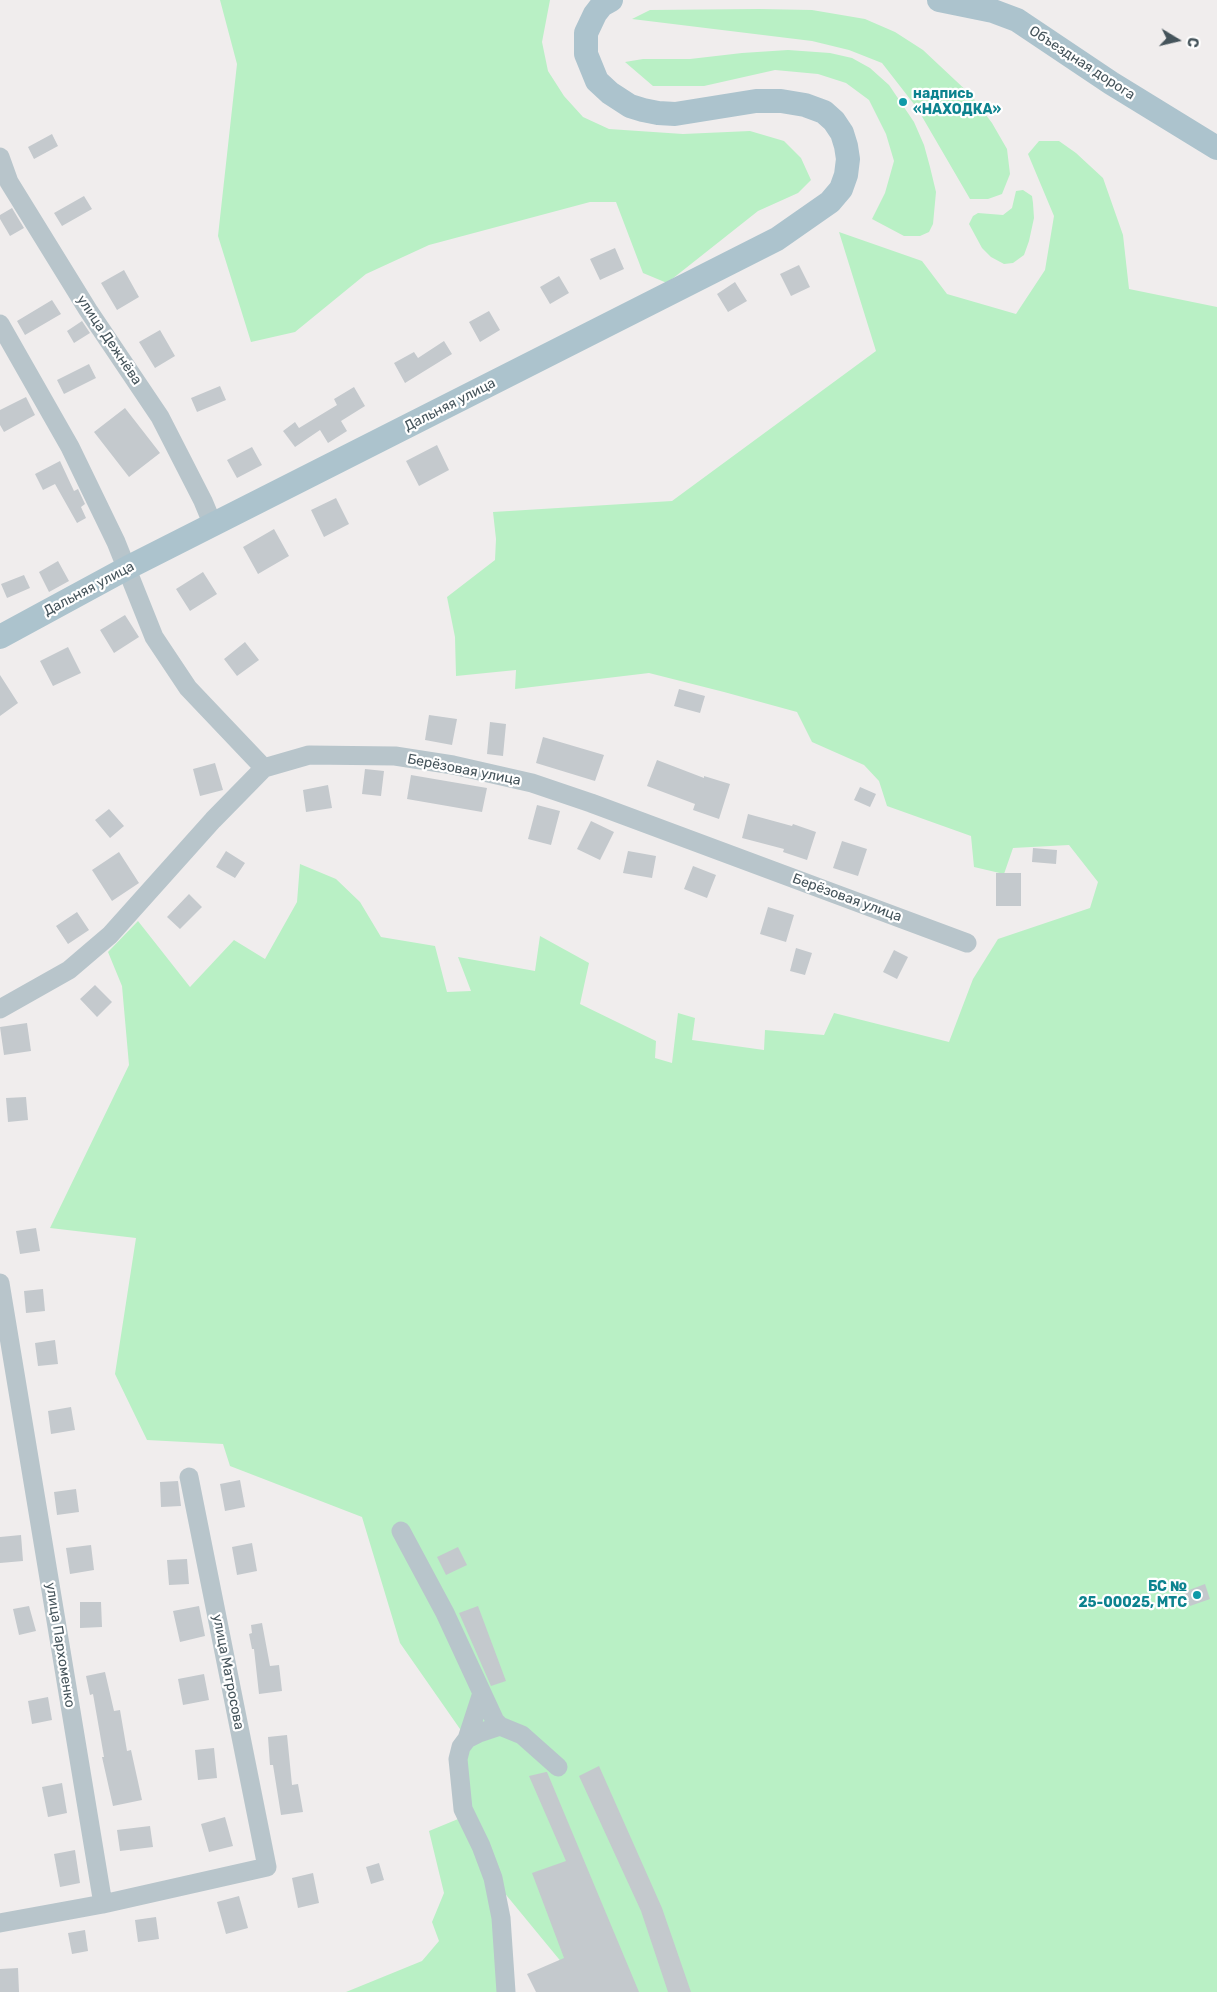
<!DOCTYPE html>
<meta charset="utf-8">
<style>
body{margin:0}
#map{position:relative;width:1217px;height:1992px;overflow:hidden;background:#f0eded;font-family:Rubik,sans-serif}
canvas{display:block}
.north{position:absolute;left:1152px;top:15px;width:50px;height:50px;-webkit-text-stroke:4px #fff;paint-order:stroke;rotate:99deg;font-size:14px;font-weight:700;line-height:20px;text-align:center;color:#45545b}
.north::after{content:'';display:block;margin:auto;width:18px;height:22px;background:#45545b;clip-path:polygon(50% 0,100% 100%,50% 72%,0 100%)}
</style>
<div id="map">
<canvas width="1217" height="1992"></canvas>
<div class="north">С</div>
</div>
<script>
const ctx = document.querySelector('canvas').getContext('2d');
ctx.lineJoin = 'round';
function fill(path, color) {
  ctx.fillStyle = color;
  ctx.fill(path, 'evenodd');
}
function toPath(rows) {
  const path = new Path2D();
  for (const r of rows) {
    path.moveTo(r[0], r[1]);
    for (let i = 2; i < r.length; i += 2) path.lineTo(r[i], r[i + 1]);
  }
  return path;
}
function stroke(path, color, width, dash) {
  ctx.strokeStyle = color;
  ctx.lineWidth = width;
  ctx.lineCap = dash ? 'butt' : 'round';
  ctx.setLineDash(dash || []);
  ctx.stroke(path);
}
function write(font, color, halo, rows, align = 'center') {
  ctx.font = font + ' Rubik,sans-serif';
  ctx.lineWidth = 4.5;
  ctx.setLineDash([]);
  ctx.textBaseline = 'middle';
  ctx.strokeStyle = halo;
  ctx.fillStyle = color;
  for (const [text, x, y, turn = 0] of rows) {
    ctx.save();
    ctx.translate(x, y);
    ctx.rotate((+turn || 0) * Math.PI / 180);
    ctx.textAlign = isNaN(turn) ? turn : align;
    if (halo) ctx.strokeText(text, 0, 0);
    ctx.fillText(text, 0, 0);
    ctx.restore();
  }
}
const green = toPath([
 [220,0,550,0,542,42,548,71,564,96,583,117,609,129,683,134,750,131,784,141,801,158,811,180,798,193,758,211,667,283,643,273,616,202,590,202,429,245,366,274,295,332,251,342,218,236,237,64],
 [759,9,812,10,865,19,895,32,923,50,971,95,992,123,1007,149,1010,174,1002,194,988,199,970,199,917,108,882,63,849,50,812,41,632,19,650,10],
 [788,50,830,53,852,58,870,68,889,85,914,122,924,145,930,167,936,192,933,224,929,232,920,236,904,236,872,219,885,193,894,161,886,134,869,100,846,83,818,74,775,70,704,86,653,86,625,62,643,59,690,59,742,53],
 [1039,141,1059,141,1076,153,1103,178,1123,235,1129,289,1217,307,1217,1992,586,1992,493,1879,511,1992,346,1992,422,1961,439,1941,432,1922,444,1893,429,1831,463,1817,467,1739,400,1643,362,1517,230,1466,223,1444,147,1440,115,1374,136,1238,50,1228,129,1065,122,986,108,952,138,921,190,987,234,940,265,959,297,902,300,864,336,879,360,902,381,937,435,946,447,992,471,991,458,957,535,971,540,936,589,963,580,1004,656,1041,655,1058,672,1063,678,1013,695,1018,692,1040,764,1050,765,1030,824,1035,834,1013,949,1042,973,979,998,939,1090,908,1098,882,1069,845,1013,848,1004,874,974,867,971,836,887,806,879,781,864,765,812,742,797,712,724,692,649,673,515,689,516,670,456,676,455,637,447,597,495,560,496,539,493,512,672,501,876,351,839,232,922,261,947,294,1016,314,1045,270,1054,216,1028,154],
 [1023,190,1032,196,1033,203,1034,218,1029,241,1024,255,1013,263,1004,264,991,257,982,248,969,224,973,216,978,213,1003,215,1012,208,1016,191]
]);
const building = toPath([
 [52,134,58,146,34,159,28,147],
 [84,196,92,209,62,226,54,213],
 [12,208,24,228,10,236,0,219,0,215],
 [615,248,624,269,600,280,590,259],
 [799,265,810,287,791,296,780,274],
 [124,270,139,297,117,310,101,283],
 [559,276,569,293,550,304,540,287],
 [735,282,747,301,728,312,717,294],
 [52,300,61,314,25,335,17,321],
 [489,311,500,330,480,342,469,322],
 [82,321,90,333,74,343,67,331],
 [160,330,175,356,155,368,139,342],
 [444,341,452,354,405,383,394,363,414,352,418,358],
 [89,364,96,378,64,394,57,380],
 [220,386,226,400,197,412,191,398],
 [354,387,365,406,341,421,347,431,328,443,320,430,295,447,283,431,295,422,299,428,337,405,334,399],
 [26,397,35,415,4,432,0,425,0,410],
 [125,408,160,453,129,477,94,432],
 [437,445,449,470,419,486,406,461],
 [252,447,262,465,237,478,227,460],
 [60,461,74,491,78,489,85,504,81,507,86,518,77,523,55,484,43,490,35,474],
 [336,498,349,524,324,537,311,510],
 [274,529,289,556,258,574,243,547],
 [58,561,69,581,49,592,39,572],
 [203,572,217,594,190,611,176,589],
 [24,575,30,588,7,598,1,584],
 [125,615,139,637,114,653,100,630],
 [245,642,259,660,237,676,224,659],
 [68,647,81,673,53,686,40,661],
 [0,675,18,703,0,716],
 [679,689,705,696,700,713,674,706],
 [429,715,457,719,452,745,425,740],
 [490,722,506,724,503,756,487,754],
 [543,737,604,755,595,781,536,763],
 [657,760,704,778,704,776,730,784,719,819,693,810,695,804,647,786],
 [215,763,223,790,200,796,193,769],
 [365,769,384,771,381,796,362,794],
 [411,775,487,788,482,812,407,799],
 [328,785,332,808,306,812,303,790],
 [860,787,876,794,870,807,854,800],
 [537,805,560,811,551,845,528,839],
 [109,809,124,826,110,838,95,820],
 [748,814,792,826,793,824,816,832,807,860,783,852,784,849,742,838],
 [591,821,614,832,600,860,577,849],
 [842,841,867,849,858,876,833,868],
 [1033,848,1057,850,1056,864,1032,862],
 [226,851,245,863,235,878,216,867],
 [628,851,656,856,652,878,623,873],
 [119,852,139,883,112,901,92,870],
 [693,866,716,875,707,898,684,889],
 [996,873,1021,873,1021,906,996,906],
 [189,894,202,907,180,929,167,917],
 [768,907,794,915,786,942,760,934],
 [77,912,89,930,68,944,56,926],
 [796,948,812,953,805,975,790,971],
 [894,950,908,957,897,979,883,972],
 [95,985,112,1002,97,1017,80,999],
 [27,1023,31,1051,4,1055,0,1027],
 [26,1097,28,1120,8,1122,6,1098],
 [36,1228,40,1251,20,1254,16,1231],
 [43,1289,45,1311,26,1313,24,1291],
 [55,1340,58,1364,38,1366,35,1343],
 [71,1407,75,1430,51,1434,48,1411],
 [240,1480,245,1507,225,1511,220,1484],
 [178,1481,181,1506,161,1507,160,1482],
 [76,1489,79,1512,57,1515,54,1492],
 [21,1535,23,1561,0,1563,0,1537],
 [252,1543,257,1571,237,1575,232,1547],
 [91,1545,94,1570,70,1574,66,1548],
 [458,1547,467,1565,446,1575,437,1557],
 [187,1559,189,1584,169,1585,167,1560],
 [1205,1584,1210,1599,1190,1606,1184,1592],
 [80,1602,101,1602,102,1627,80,1628],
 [29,1606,36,1631,19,1635,13,1609],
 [199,1606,205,1636,180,1642,173,1611],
 [478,1606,506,1681,491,1686,459,1613],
 [262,1623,270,1666,279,1665,282,1691,259,1694,254,1649,252,1649,249,1634,252,1633,251,1625],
 [105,1672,114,1711,120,1710,127,1751,131,1750,142,1800,113,1806,102,1757,104,1757,93,1694,90,1695,86,1676],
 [204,1674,209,1700,183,1705,178,1679],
 [48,1697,52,1720,32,1724,28,1701],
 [287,1735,292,1785,298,1784,303,1812,281,1815,273,1765,270,1765,268,1737],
 [214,1748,217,1778,198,1780,195,1750],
 [599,1766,662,1908,691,1992,668,1992,641,1911,579,1776],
 [546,1772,547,1772,639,1992,536,1992,527,1974,564,1958,532,1873,566,1861,529,1776],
 [62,1783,67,1813,48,1817,42,1787],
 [225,1817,233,1846,209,1852,201,1824],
 [150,1826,153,1847,120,1851,117,1830],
 [75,1850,80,1883,60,1887,54,1854],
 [379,1863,384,1880,371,1884,366,1867],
 [313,1873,319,1903,298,1908,292,1878],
 [239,1896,248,1928,226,1934,217,1902],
 [156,1917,159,1939,138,1942,135,1920],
 [85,1930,88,1951,72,1954,68,1933],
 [18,1968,19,1992,0,1992,0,1969]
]);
const minor = toPath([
 [0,157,9,182,88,310,160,417,203,501,213,525],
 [0,324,70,447,116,542,154,637,188,688,264,768],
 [0,1009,69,970,110,935,213,820,264,768,309,755,395,756,453,765,532,783,591,803,967,943],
 [0,1283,103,1904,0,1923],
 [401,1531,445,1613,495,1721,500,1726,522,1735,558,1767],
 [500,1726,479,1733,467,1739,461,1747,458,1759,463,1809,481,1846,493,1878,501,1918,506,1992],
 [467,1739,482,1693],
 [103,1904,267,1867,189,1477]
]);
const major = toPath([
 [939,0,993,11,1017,20,1111,83,1217,148],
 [0,637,127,568,777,239,830,202,841,189,846,175,848,159,846,146,842,133,834,121,824,112,805,105,781,101,756,101,675,114,658,113,643,110,630,106,610,93,597,81,586,54,586,33,595,14,602,5,611,0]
]);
const markers = [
 [903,102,5,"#0f9aa8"],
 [1197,1595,5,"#0f9aa8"]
];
const streetNames = [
 ["Объездная дорога",1082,63,33],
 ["улица Дежнёва",109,340,56],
 ["Дальняя улица",450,405,-27],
 ["Дальняя улица",89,589,-28],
 ["Берёзовая улица",464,770,11],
 ["Берёзовая улица",847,898,20],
 ["улица Пархоменко",60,1645,81],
 ["улица Матросова",228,1672,79]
];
const cultureNames = [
 ["надпись",913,94],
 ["«НАХОДКА»",913,110],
 ["БС №",1187,1587,"right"],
 ["25-00025, МТС",1187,1603,"right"]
];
fill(green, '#b9f0c5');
fill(building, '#c4c9cd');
stroke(minor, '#b8c5cb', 19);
stroke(major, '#acc3cd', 24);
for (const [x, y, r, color] of markers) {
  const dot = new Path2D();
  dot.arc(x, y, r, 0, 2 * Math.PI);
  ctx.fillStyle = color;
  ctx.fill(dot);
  stroke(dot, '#fff', 2);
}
write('14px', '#45545b', '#fff', streetNames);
write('bold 14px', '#0d838f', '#fff', cultureNames, 'left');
</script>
